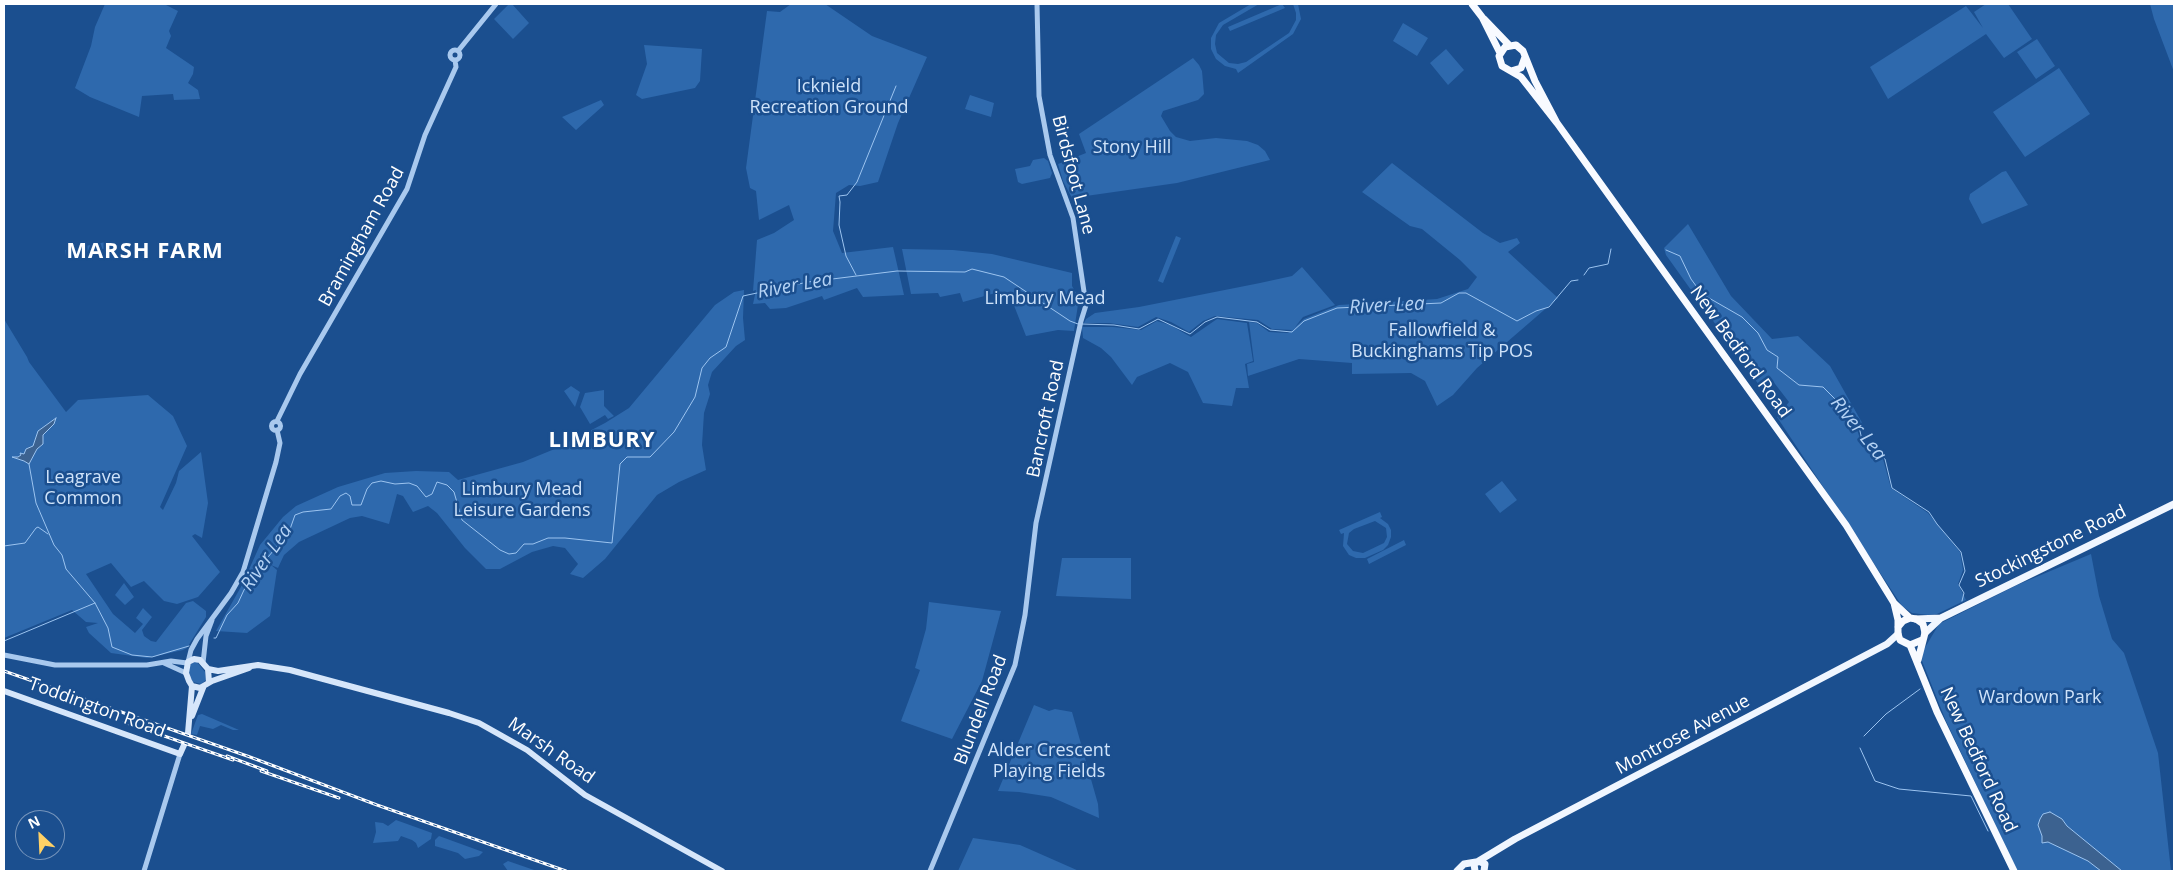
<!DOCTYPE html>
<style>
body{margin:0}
#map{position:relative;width:2178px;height:875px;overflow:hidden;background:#1b4f8f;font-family:"Open Sans",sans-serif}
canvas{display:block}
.frame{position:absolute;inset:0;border:5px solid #fff;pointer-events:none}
.north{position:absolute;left:15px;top:810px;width:50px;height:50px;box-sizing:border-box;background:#1b4f8f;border:1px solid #7695bc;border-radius:50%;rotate:335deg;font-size:14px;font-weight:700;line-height:20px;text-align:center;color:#fff}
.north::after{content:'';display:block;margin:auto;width:18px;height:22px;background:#ffd166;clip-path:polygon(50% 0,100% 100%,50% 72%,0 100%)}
</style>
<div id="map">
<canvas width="2178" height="875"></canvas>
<div class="frame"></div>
<div class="north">N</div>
</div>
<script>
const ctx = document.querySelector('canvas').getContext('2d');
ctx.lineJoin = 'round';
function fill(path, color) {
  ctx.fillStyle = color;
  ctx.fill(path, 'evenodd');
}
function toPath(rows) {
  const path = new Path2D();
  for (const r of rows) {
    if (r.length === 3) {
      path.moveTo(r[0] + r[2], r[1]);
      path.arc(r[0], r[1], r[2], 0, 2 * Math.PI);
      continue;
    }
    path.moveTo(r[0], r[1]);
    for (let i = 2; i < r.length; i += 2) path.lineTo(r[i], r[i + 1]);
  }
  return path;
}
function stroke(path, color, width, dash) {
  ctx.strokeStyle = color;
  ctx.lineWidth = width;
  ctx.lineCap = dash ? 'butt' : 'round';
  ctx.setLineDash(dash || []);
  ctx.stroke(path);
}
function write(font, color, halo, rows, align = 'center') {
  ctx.font = font + ' "Open Sans",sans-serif';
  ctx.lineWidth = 5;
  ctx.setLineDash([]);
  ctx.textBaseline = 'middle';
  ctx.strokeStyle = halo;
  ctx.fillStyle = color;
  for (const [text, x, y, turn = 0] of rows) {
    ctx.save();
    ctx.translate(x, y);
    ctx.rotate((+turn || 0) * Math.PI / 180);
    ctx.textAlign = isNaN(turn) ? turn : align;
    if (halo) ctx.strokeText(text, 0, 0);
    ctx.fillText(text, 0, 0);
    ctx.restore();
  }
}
const green = toPath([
 [105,4,164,4,178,11,169,31,171,36,166,48,194,67,193,74,188,83,198,90,200,99,174,100,173,94,142,96,139,117,90,97,75,88,91,46,95,27],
 [509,4,512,4,529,23,513,39,494,19],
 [791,4,825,4,872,36,927,57,898,123,878,182,860,186,849,185,836,193,833,231,842,253,893,247,904,295,863,297,857,288,824,300,822,296,786,308,770,309,765,303,753,304,756,290,753,291,757,240,774,233,794,220,789,205,759,220,756,191,750,188,746,168,767,11,780,12],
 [1251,4,1259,4,1223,25,1216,35,1215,44,1217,53,1229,63,1238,64,1246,62,1289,33,1296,20,1296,13,1293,4,1298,4,1301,19,1293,34,1238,73,1236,69,1225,66,1216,59,1211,49,1211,38,1219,23],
 [1282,4,1285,8,1230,31,1228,27],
 [1986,4,2008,4,2032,39,2004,58,1986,34,1888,99,1870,67,1966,6,1983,28,1974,12],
 [2150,4,2174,4,2174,72,2154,19],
 [1403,23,1428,38,1417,56,1393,41],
 [2037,39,2055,66,2036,79,2017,52],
 [644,45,702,49,700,81,695,88,642,99,636,95,647,64],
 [1446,49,1464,70,1448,85,1430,63],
 [1193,58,1199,65,1202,71,1204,94,1198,100,1163,111,1161,116,1170,131,1176,137,1190,141,1216,138,1247,141,1258,145,1265,151,1270,160,1177,183,1072,198,1063,181,1058,164,1086,153,1079,134],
 [2059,68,2090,114,2025,157,1993,112],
 [970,95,994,103,991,117,965,109],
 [601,100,604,105,576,130,562,117],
 [1044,158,1048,161,1052,173,1050,178,1022,184,1018,182,1015,169,1030,166,1033,160],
 [1392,163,1483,233,1500,243,1517,238,1520,243,1508,252,1558,298,1477,368,1453,395,1437,406,1425,381,1411,373,1352,374,1352,363,1299,359,1248,376,1247,364,1254,362,1249,322,1257,323,1269,332,1288,333,1292,330,1272,329,1258,320,1215,316,1203,321,1189,332,1171,322,1156,317,1138,327,1109,323,1084,323,1086,319,1095,313,1139,307,1260,283,1292,276,1302,267,1335,305,1303,317,1295,327,1304,319,1339,305,1437,299,1468,289,1477,277,1460,260,1422,229,1410,226,1362,192],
 [2006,171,2028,205,1982,224,1969,199,1970,194,2002,172],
 [1688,224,1731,296,1772,339,1798,336,1830,366,1865,428,1856,426,1860,439,1883,459,1891,488,1928,513,1960,552,1963,570,1958,584,1966,600,1937,614,1928,615,1912,613,1902,606,1777,417,1789,402,1772,380,1759,385,1666,255,1664,248],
 [1176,236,1181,238,1163,283,1158,281],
 [106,242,108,248,66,256,65,250],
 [902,249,953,250,992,254,1072,273,1072,286,1079,298,1074,331,1058,330,1026,336,1011,298,1006,293,999,292,963,302,960,293,940,297,938,293,911,294],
 [744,290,743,318,745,340,736,346,712,372,708,385,710,394,704,413,702,445,706,470,679,482,657,495,605,559,583,578,570,574,578,564,565,548,553,546,532,552,500,569,486,569,465,548,437,513,428,506,413,512,403,496,397,494,389,524,362,516,350,518,299,542,284,555,278,568,271,565,277,570,270,616,247,633,216,631,242,585,260,545,283,517,296,506,338,487,385,473,416,471,449,472,458,480,523,462,557,448,605,423,629,408,715,305,734,292],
 [4,319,27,357,29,362,66,412,78,400,148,395,173,416,187,446,160,507,163,510,176,483,179,471,201,452,208,503,202,538,195,534,192,536,220,572,198,597,177,604,164,601,144,581,131,587,111,563,86,574,113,614,135,633,143,624,136,618,143,608,152,617,142,630,144,636,151,641,156,642,186,603,193,601,206,611,206,617,187,648,183,650,147,658,111,653,89,633,86,627,98,623,86,622,72,610,4,638],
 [1217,319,1247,323,1253,361,1245,364,1249,388,1236,388,1232,406,1203,403,1188,372,1170,363,1137,377,1132,385,1111,357,1101,348,1083,338,1082,327,1113,327,1141,330,1157,321,1170,325,1191,337],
 [571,386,580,392,575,407,564,391],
 [604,390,604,406,614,416,608,419,605,415,590,424,580,407,585,393],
 [1502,481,1517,500,1500,513,1485,494],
 [1380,512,1382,517,1380,518,1388,524,1391,530,1391,537,1388,545,1383,550,1365,558,1356,558,1349,555,1343,546,1344,533,1341,534,1339,530],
 [1375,521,1386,528,1387,537,1384,543,1363,553,1353,551,1347,544,1349,533,1354,529],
 [1404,540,1406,545,1369,564,1367,559],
 [2091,554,2099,596,2112,639,2124,653,2158,753,2171,871,2017,871,1946,721,1922,661,1923,651,1939,624,2017,585],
 [1062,558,1131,558,1131,599,1056,596],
 [124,583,134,597,125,605,115,595],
 [929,602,1001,611,982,681,952,739,901,721,920,670,915,668,926,629],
 [194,662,197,662,205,672,206,680,201,684,193,682,190,678,188,666],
 [1034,705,1049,711,1055,709,1072,712,1098,804,1099,818,1051,797,1019,792,998,791],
 [202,714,239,730,233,730,221,725,213,729,200,726,197,735,191,734,198,715],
 [396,820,432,833,431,839,418,848,416,843,412,840,401,836,398,841,373,843,376,832,375,822,383,823,388,826],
 [439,836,483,852,479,856,465,859,458,853,435,846,435,840],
 [973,838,1020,845,1079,871,958,871],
 [508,861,534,870,537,871,508,871,503,864]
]);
const water = toPath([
 [56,418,54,424,43,435,43,444,37,449,29,464,24,461,12,457,18,457,21,455,20,453,24,454,26,449,33,446,38,431,56,418],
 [2050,812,2062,819,2067,826,2122,871,2101,871,2088,861,2048,842,2042,843,2042,836,2038,825,2040,819,2043,814,2050,812]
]);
const stream = toPath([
 [1666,250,1680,256,1691,279,1702,294,1742,317,1758,333,1767,350,1778,357,1777,368,1799,385,1823,387,1858,422,1862,440,1885,459,1892,488,1929,512,1937,524,1961,552,1965,571,1959,585,1964,593,1962,601],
 [856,275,846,256,839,225,840,202,839,196,847,195,857,182,896,86],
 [1584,275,1589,268,1608,264,1611,249],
 [1082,324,1114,325,1139,329,1158,319,1190,334,1205,322,1217,317,1257,322,1270,330,1292,332,1304,321,1337,308,1441,303,1459,293,1466,293,1517,321,1536,311,1549,307,1571,281,1578,280],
 [29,464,36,503,54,545,62,555,66,569,95,603,108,628,112,647,132,655,152,657,189,646],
 [4,546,25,543,36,528,38,527,48,534],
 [214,638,216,638,227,615,238,603,244,590,258,569,289,532,295,515,303,512,331,509,340,496,346,493,350,496,352,505,361,505,367,489,372,483,381,481,395,484,409,483,417,486,426,497,432,494,437,482,447,485,454,492,462,520,500,550,509,554,516,553,524,544,533,544,548,538,565,538,612,543,620,464,627,457,650,457,674,432,695,397,702,368,710,358,726,347,743,296,808,282,897,271,965,272,972,269,1004,277,1070,321,1078,324],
 [4,641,95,603],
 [1864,736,1886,714,1920,689],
 [1860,748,1875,781,1899,789,1971,796,1988,831]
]);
const tertiary = toPath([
 [455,55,5],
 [458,51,496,4],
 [277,421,300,374,407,189,425,135,456,67,455,60],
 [276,426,4.5],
 [4,655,55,665,147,665,171,661,187,663],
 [188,662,191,650,197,639,231,593,243,572,276,462,280,443,277,430],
 [164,663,186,673],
 [203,663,206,636,212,620],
 [144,871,180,754],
 [930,871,1015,665,1025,615,1036,523,1081,321,1086,305,1073,218,1050,155,1039,96,1037,4]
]);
const secondary = toPath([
 [208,669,218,671,258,665,290,670,449,713,479,723,527,750,585,795,722,871],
 [209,682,208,669,200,660,194,659,188,662,186,673,189,681,192,686,200,688,212,681,249,668],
 [4,691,180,754,184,745],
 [192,716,203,688],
 [188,733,192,686]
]);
const primary = toPath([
 [1916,619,1941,618],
 [1925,633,1941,618,2174,504],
 [1477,862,1515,839,1887,644,1898,634],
 [1457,871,1464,864,1476,862],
 [1475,871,1474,864,1479,861,1485,864,1484,871]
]);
const trunk = toPath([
 [1472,4,1482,17,1500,53],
 [1484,19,1509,45],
 [1511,71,1521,68,1525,57],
 [1557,123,1535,81,1523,51,1516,45,1505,47,1499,56,1502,66,1521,77,1557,123,1846,525,1894,603,1910,618],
 [1894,603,1898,620,1898,634,1900,640,1910,645,1922,640],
 [1898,627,1903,621,1910,618,1916,619,1923,624,1925,633,1918,660],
 [1910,645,1937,712,2014,871]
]);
const rail = toPath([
 [4,671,250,757,377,805,566,871],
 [124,722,233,760],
 [227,756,267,771],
 [261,771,339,798]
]);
const parkNames = [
 ["Icknield",829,87],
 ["Recreation Ground",829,108],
 ["Stony Hill",1132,148],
 ["Limbury Mead",1045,299],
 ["Fallowfield &",1442,331],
 ["Buckinghams Tip POS",1442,352],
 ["Leagrave",83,478],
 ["Common",83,499],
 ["Limbury Mead",522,490],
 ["Leisure Gardens",522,511],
 ["Wardown Park",2040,698],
 ["Alder Crescent",1049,751],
 ["Playing Fields",1049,772]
];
const streetNames = [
 ["Birdsfoot Lane",1073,175,75],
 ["Bramingham Road",362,237,-61],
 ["New Bedford Road",1740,352,54],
 ["Bancroft Road",1046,419,-78],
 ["Stockingstone Road",2051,547,-26],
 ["Toddington Road",97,708,20],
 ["Blundell Road",981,710,-69],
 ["Montrose Avenue",1683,735,-28],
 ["Marsh Road",551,751,35],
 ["New Bedford Road",1978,760,65]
];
const waterNames = [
 ["River Lea",795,286,-10],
 ["River Lea",1387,306,-3],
 ["River Lea",1858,429,51],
 ["River Lea",267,558,-56]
];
const districtNames = [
 ["MARSH FARM",145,252],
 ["LIMBURY",602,441]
];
fill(green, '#2e69ad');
fill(water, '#3c6290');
stroke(water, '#9cc4f0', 1);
stroke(stream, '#9cc4f0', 1);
stroke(tertiary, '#a9c9ee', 5);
stroke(secondary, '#d6e6fa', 6);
stroke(primary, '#f0f6ff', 7);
stroke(trunk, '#f8faff', 7);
stroke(rail, '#fff', 3);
stroke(rail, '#1b4f8f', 1, [4]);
write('18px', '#cfe3fa', '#1b4f8f', parkNames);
write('18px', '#fff', '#1b4f8f', streetNames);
write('italic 19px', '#b5d3f5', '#1b4f8f', waterNames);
ctx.letterSpacing = '1px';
write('bold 22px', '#fff', '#1b4f8f', districtNames);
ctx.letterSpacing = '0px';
</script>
